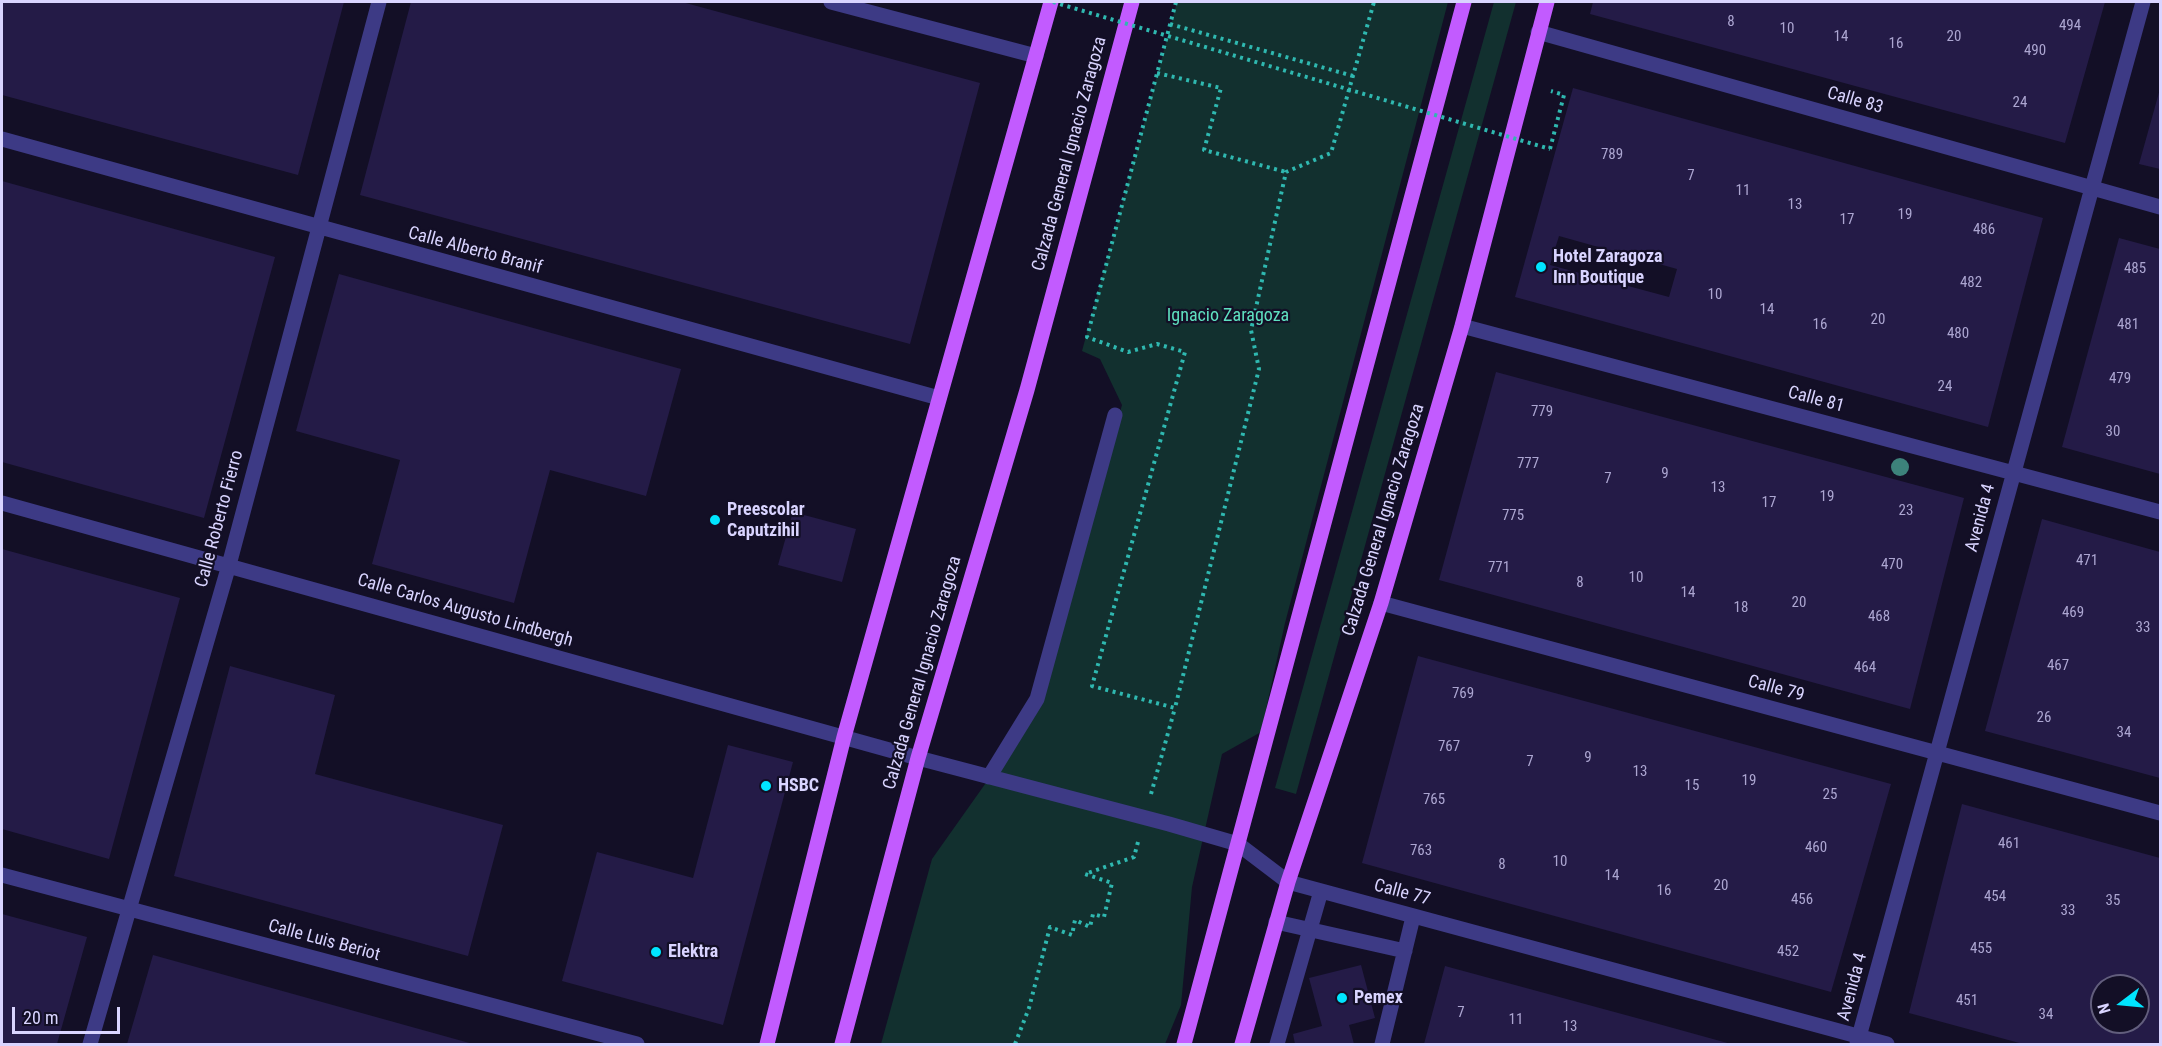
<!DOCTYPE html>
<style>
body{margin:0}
#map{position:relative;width:2162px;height:1046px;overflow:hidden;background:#130f26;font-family:"Roboto Condensed",sans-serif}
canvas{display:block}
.frame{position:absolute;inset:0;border:3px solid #d9d4ff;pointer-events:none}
.north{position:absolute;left:2090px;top:974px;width:60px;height:60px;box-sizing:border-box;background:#130f26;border:2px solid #625e7d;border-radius:50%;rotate:254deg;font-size:16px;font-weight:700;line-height:24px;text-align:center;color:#d9d4ff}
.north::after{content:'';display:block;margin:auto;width:21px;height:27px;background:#00e5ff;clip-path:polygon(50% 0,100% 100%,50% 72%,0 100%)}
.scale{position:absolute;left:12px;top:1007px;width:108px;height:27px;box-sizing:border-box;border:3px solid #d9d4ff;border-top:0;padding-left:8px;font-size:18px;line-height:21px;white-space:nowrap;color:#d9d4ff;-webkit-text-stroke:4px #130f26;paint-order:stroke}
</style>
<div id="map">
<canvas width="2162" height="1046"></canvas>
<div class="frame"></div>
<div class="north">N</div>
<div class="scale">20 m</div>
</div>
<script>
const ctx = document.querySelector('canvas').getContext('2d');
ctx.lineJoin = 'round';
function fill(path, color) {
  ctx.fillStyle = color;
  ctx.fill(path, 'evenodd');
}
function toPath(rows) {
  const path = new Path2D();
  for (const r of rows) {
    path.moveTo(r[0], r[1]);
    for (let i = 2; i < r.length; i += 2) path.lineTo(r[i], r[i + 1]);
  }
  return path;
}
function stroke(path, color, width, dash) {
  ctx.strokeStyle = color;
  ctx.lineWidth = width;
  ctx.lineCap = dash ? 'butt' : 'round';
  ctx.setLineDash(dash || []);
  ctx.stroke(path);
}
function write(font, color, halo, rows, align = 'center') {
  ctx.font = font + ' "Roboto Condensed",sans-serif';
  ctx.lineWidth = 4.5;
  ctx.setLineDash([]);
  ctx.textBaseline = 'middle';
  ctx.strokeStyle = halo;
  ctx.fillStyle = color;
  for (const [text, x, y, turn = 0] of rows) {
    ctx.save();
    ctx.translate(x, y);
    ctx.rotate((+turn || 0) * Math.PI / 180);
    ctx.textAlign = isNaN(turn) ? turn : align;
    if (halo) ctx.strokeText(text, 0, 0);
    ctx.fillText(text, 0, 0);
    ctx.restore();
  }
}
const green = toPath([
 [1177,2,1448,2,1285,623,1261,732,1222,754,1192,887,1181,1005,1165,1044,881,1044,932,859,995,770,1039,698,1122,405,1100,359,1082,351],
 [1494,2,1516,2,1296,794,1275,788]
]);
const building = toPath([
 [2,2,344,2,298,175,2,95],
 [411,2,682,2,980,83,910,344,360,195],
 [1593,2,2105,2,2065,143,1590,14],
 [1573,88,2043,218,1988,427,1515,297],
 [1559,236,1677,269,1669,297,1550,265],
 [2160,89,2160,169,2139,164],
 [2,181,275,257,204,518,2,462],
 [2119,238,2160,249,2160,474,2062,447],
 [339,274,681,369,646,496,550,470,514,603,372,564,400,460,296,431],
 [1496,372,1964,498,1910,709,1439,580],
 [793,512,856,529,842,582,778,565],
 [2042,519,2160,552,2160,778,1985,731],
 [2,549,180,598,109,859,2,829],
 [1418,656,1891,784,1831,992,1362,863],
 [230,666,335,695,315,774,503,825,468,956,174,876],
 [728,745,793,762,723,1025,562,981,597,852,693,878],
 [1962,804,2160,858,2160,1044,2023,1044,1909,1013],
 [2102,986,2138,986,2138,1022,2102,1022],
 [2,914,87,937,57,1044,2,1044],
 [153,955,473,1044,127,1044],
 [1361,965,1375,1018,1349,1025,1354,1044,1295,1044,1293,1034,1322,1026,1309,978],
 [1445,966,1655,1023,1731,1044,1424,1044]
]);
const path = toPath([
 [1176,2,1087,337,1128,352,1157,344,1185,352,1092,686,1175,708,1259,369,1251,330,1286,172,1331,153,1374,2],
 [1170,24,1353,76],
 [1157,73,1221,88,1204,150,1286,172],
 [1550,149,1564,95,1551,91],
 [1151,794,1175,708],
 [1015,1044,1029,1008,1050,927,1072,935,1075,920,1090,927,1093,914,1104,917,1112,883,1085,874,1134,857,1138,842]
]);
const minor = toPath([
 [831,2,1036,56],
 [1538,32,2160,207],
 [2,139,939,398],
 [1462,326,2160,512],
 [2,503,918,758,1169,824,1238,844,1288,882,1887,1044],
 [1381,603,2160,813],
 [989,777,1037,699,1115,415],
 [2,875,637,1044],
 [1276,922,1405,951],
 [90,1044,229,565,379,2],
 [1277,1044,1321,891],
 [1382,1044,1413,917],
 [1857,1044,2143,2]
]);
const major = toPath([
 [767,1044,844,737,1051,2],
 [842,1044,918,758,1027,390,1132,2],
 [1184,1044,1464,2],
 [1242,1044,1288,882,1381,603,1462,326,1547,2]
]);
const pathBridge = toPath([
 [1053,2,1550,149]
]);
const trees = [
 [1900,467]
];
const markers = [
 [1541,267,6,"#00e5ff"],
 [715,520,6,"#00e5ff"],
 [766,786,6,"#00e5ff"],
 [656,952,6,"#00e5ff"],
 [1342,998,6,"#00e5ff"]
];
const numberNames = [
 ["8",1731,22],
 ["494",2070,26],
 ["10",1787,29],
 ["14",1841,37],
 ["20",1954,37],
 ["16",1896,44],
 ["490",2035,51],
 ["24",2020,103],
 ["789",1612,155],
 ["7",1691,176],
 ["11",1743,191],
 ["13",1795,205],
 ["19",1905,215],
 ["17",1847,220],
 ["486",1984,230],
 ["485",2135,269],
 ["482",1971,283],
 ["10",1715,295],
 ["14",1767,310],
 ["20",1878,320],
 ["16",1820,325],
 ["481",2128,325],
 ["480",1958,334],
 ["479",2120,379],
 ["24",1945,387],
 ["779",1542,412],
 ["30",2113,432],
 ["777",1528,464],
 ["9",1665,474],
 ["7",1608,479],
 ["13",1718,488],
 ["19",1827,497],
 ["17",1769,503],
 ["23",1906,511],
 ["775",1513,516],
 ["471",2087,561],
 ["470",1892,565],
 ["771",1499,568],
 ["10",1636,578],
 ["8",1580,583],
 ["14",1688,593],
 ["20",1799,603],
 ["18",1741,608],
 ["469",2073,613],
 ["468",1879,617],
 ["33",2143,628],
 ["467",2058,666],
 ["464",1865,668],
 ["769",1463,694],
 ["26",2044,718],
 ["34",2124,733],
 ["767",1449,747],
 ["9",1588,758],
 ["7",1530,762],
 ["13",1640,772],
 ["19",1749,781],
 ["15",1692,786],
 ["25",1830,795],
 ["765",1434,800],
 ["461",2009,844],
 ["460",1816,848],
 ["763",1421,851],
 ["10",1560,862],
 ["8",1502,865],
 ["14",1612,876],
 ["20",1721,886],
 ["16",1664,891],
 ["454",1995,897],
 ["456",1802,900],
 ["35",2113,901],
 ["33",2068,911],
 ["455",1981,949],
 ["452",1788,952],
 ["451",1967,1001],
 ["7",1461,1013],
 ["34",2046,1015],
 ["11",1516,1020],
 ["13",1570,1027]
];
const streetNames = [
 ["Calle 83",1855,101,16],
 ["Calzada General Ignacio Zaragoza",1070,154,-75],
 ["Calle Alberto Branif",475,251,15],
 ["Calle 81",1816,400,15],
 ["Avenida 4",1981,518,-75],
 ["Calle Roberto Fierro",220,519,-75],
 ["Calzada General Ignacio Zaragoza",1384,520,-73],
 ["Calle Carlos Augusto Lindbergh",465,611,16],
 ["Calzada General Ignacio Zaragoza",923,673,-74],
 ["Calle 79",1776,689,15],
 ["Calle 77",1402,893,15],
 ["Calle Luis Beriot",324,941,15],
 ["Avenida 4",1853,987,-75]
];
const poiNames = [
 ["Hotel Zaragoza",1553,257],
 ["Inn Boutique",1553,278],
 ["Preescolar",727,510],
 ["Caputzihil",727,531],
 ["HSBC",778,786],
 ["Elektra",668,952],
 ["Pemex",1354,998]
];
const parkNames = [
 ["Ignacio Zaragoza",1228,316]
];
fill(green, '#12302f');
fill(building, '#241b47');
stroke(path, '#2fb8b0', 4, [3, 4.5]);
stroke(minor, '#3d3a85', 15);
stroke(major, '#c25bff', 15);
stroke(pathBridge, '#2fb8b0', 4, [3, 4.5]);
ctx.fillStyle = '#3d827b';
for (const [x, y] of trees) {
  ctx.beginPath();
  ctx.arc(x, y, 9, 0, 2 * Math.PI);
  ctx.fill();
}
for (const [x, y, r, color] of markers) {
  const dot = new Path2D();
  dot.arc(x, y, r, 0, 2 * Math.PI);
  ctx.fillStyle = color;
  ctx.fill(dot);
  stroke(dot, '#130f26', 2);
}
write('15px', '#aca6d1', null, numberNames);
write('18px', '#d9d4ff', '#130f26', streetNames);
write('bold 18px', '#d9d4ff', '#130f26', poiNames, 'left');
write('18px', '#5fe0c0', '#130f26', parkNames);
</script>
